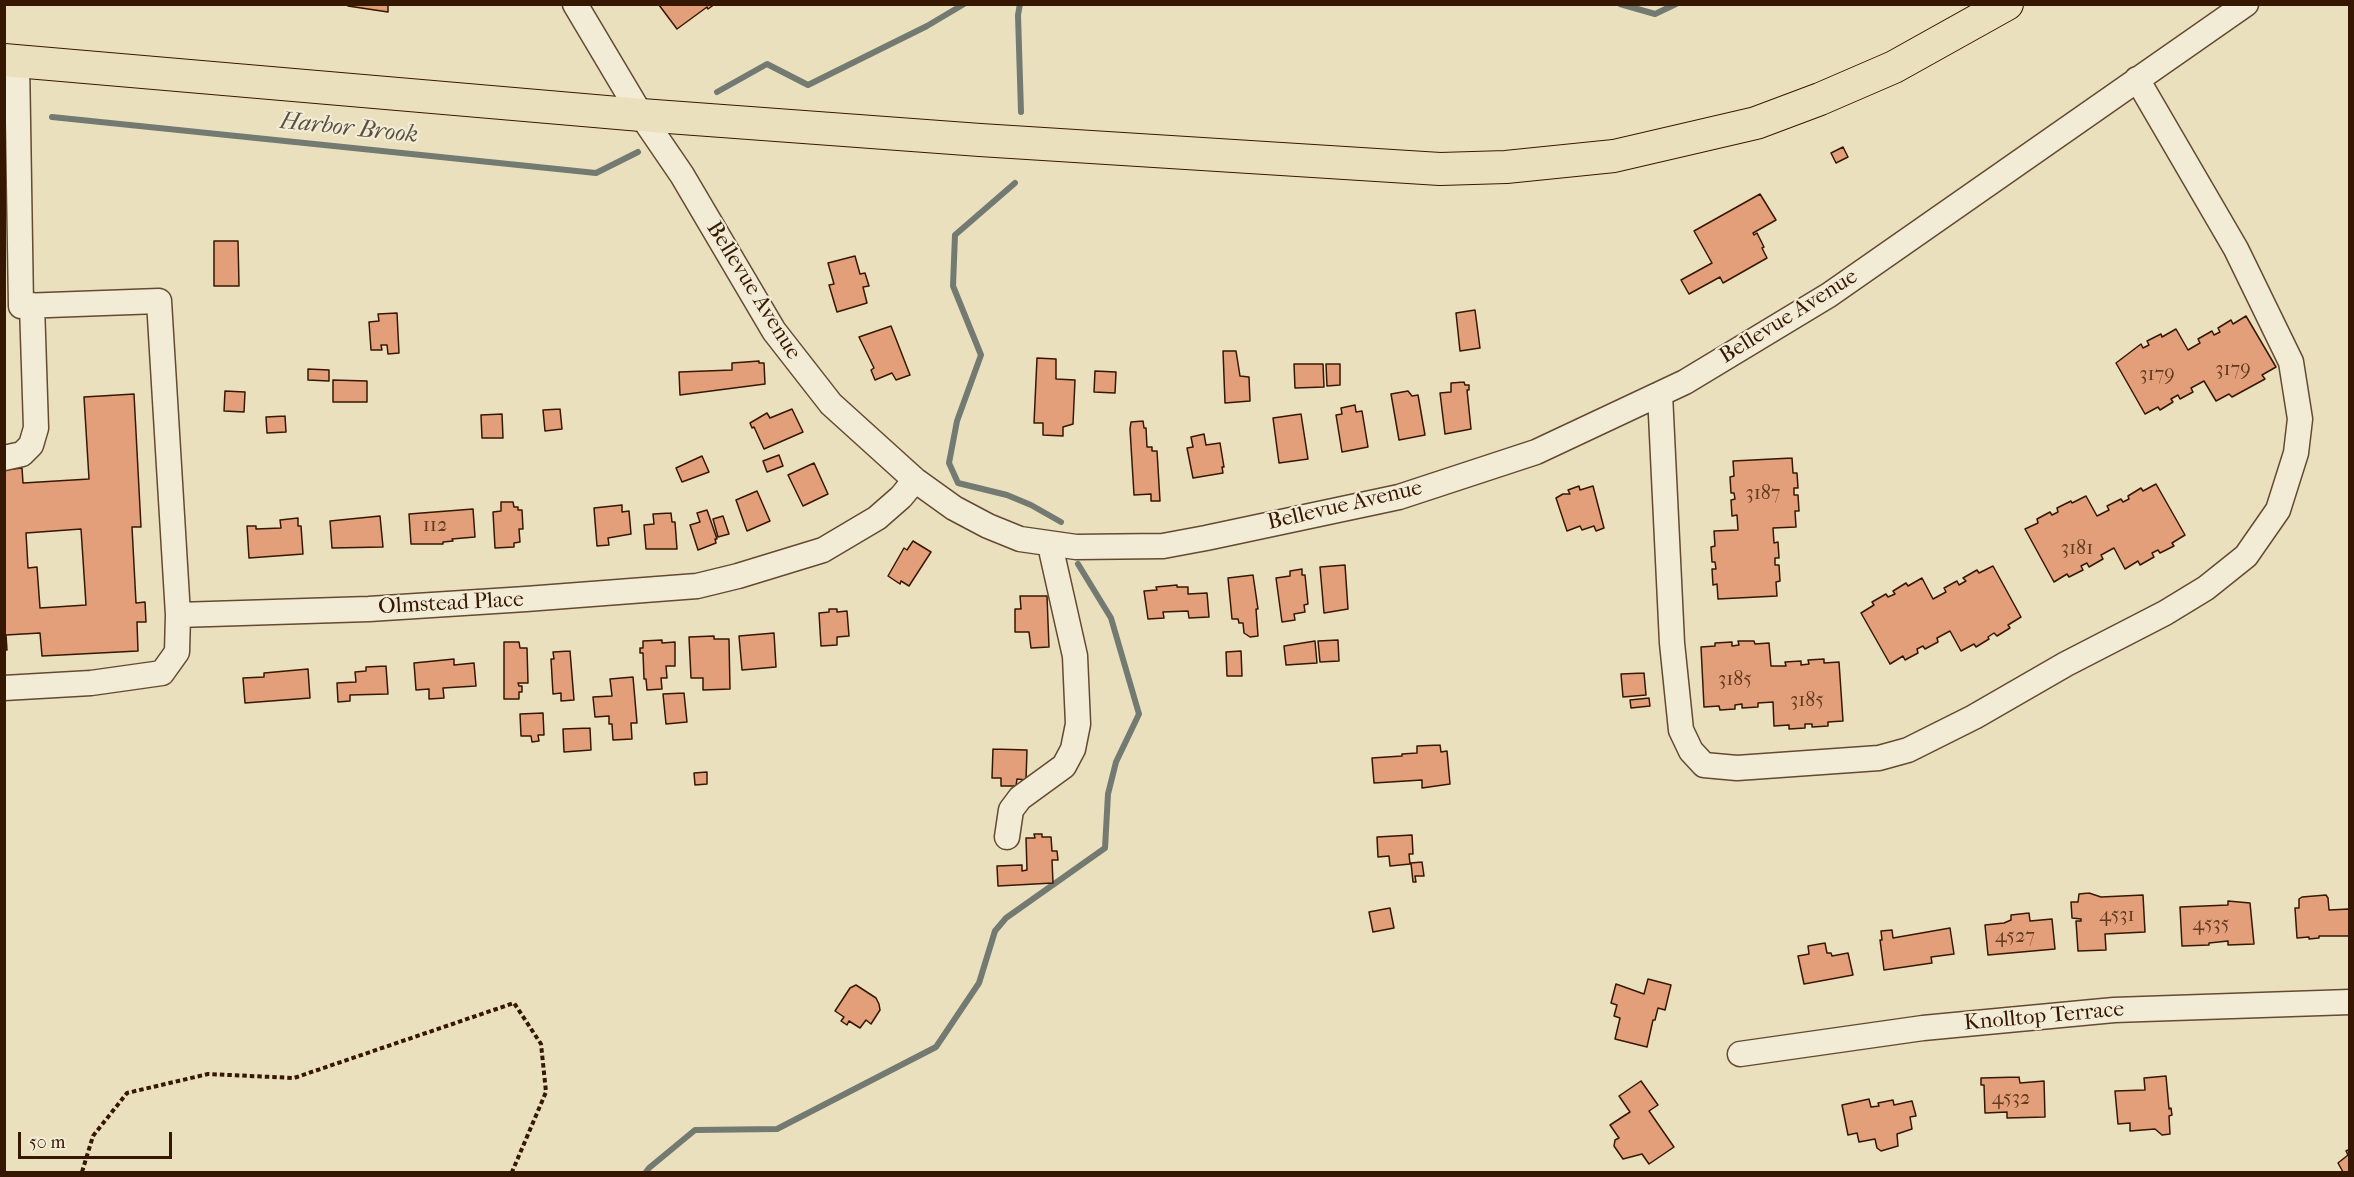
<!DOCTYPE html>
<style>
body{margin:0}
#map{position:relative;width:2354px;height:1177px;overflow:hidden;background:#ebe0be;font-family:"IM FELL French Canon",serif}
canvas{display:block}
.frame{position:absolute;inset:0;border:6px solid #361802;pointer-events:none}
.scale{position:absolute;left:18px;top:1132px;width:154px;height:27px;box-sizing:border-box;border:3px solid #361802;border-top:0;padding-left:8px;font-size:18px;line-height:21px;white-space:nowrap;color:#361802;-webkit-text-stroke:4px #f2ebd5;paint-order:stroke}
</style>
<div id="map">
<canvas width="2354" height="1177"></canvas>
<div class="frame"></div>
<div class="scale">50 m</div>
</div>
<script>
const ctx = document.querySelector('canvas').getContext('2d');
ctx.lineJoin = 'round';
function toPath(rows) {
  const path = new Path2D();
  for (const r of rows) {
    path.moveTo(r[0], r[1]);
    for (let i = 2; i < r.length; i += 2) path.lineTo(r[i], r[i + 1]);
  }
  return path;
}
function stroke(path, color, width, dash) {
  ctx.strokeStyle = color;
  ctx.lineWidth = width;
  ctx.lineCap = dash ? 'butt' : 'round';
  ctx.setLineDash(dash || []);
  ctx.stroke(path);
}
function fill(path, color) {
  ctx.fillStyle = color;
  ctx.fill(path, 'evenodd');
}
function write(font, color, halo, rows, align = 'center') {
  ctx.font = font + ' "IM FELL French Canon",serif';
  ctx.lineWidth = 4.5;
  ctx.setLineDash([]);
  ctx.textBaseline = 'middle';
  ctx.strokeStyle = halo;
  ctx.fillStyle = color;
  for (const [text, x, y, turn = 0] of rows) {
    ctx.save();
    ctx.translate(x, y);
    ctx.rotate((+turn || 0) * Math.PI / 180);
    ctx.textAlign = isNaN(turn) ? turn : align;
    if (halo) ctx.strokeText(text, 0, 0);
    ctx.fillText(text, 0, 0);
    ctx.restore();
  }
}
const stream = toPath([
 [1020,4,1018,15,1021,112],
 [1620,4,1655,14,1676,4],
 [717,92,767,64,808,85,927,26,964,4],
 [52,117,596,173,638,152],
 [1015,183,955,235,953,286,981,355,957,421,949,463,958,483,1007,495,1031,505,1061,522],
 [646,1172,649,1168,695,1130,777,1129,936,1047,979,983,995,931,1006,918,1105,848,1108,794,1116,762,1139,714,1111,618,1078,564]
]);
const building = toPath([
 [349,4,388,4,388,12,348,6,349,4],
 [715,4,708,9,707,7,677,29,659,5,715,4],
 [1843,147,1848,157,1836,163,1831,153,1843,147],
 [1760,194,1776,220,1753,233,1754,235,1757,233,1764,247,1762,248,1767,258,1723,283,1720,277,1689,294,1681,280,1712,263,1694,231,1760,194],
 [214,241,238,241,239,286,214,286,214,241],
 [855,256,860,274,865,273,869,286,863,287,867,303,837,312,829,285,834,284,828,263,855,256],
 [1475,310,1480,348,1460,351,1456,313,1475,310],
 [397,313,399,353,388,354,387,345,381,345,382,350,371,350,369,322,379,321,378,314,397,313],
 [2246,316,2276,367,2262,375,2265,379,2232,397,2229,394,2216,401,2204,381,2191,388,2193,392,2180,399,2178,395,2171,399,2173,402,2160,410,2158,407,2145,414,2116,363,2141,344,2143,348,2149,345,2147,341,2161,334,2162,337,2176,329,2188,350,2200,343,2198,339,2212,331,2214,335,2220,332,2218,328,2231,320,2233,324,2246,316],
 [891,326,910,375,896,380,892,373,875,380,871,370,874,368,859,337,891,326],
 [1223,351,1236,351,1240,376,1249,377,1250,401,1225,403,1223,351],
 [1037,358,1056,359,1056,379,1075,380,1073,424,1063,427,1063,436,1043,435,1043,423,1034,423,1037,358],
 [759,361,759,363,764,363,765,384,680,395,679,372,732,370,732,363,759,361],
 [1294,364,1323,364,1324,387,1295,388,1294,364],
 [1326,364,1340,364,1340,385,1327,386,1326,364],
 [308,369,329,370,329,381,308,380,308,369],
 [1095,371,1116,372,1115,393,1094,392,1095,371],
 [333,380,367,381,367,402,333,402,333,380],
 [1464,382,1465,385,1469,385,1469,390,1467,390,1471,429,1445,434,1440,393,1451,392,1451,383,1464,382],
 [225,391,245,392,244,412,224,411,225,391],
 [1408,391,1412,396,1418,395,1425,435,1399,440,1391,394,1408,391],
 [134,394,141,527,132,527,136,603,145,602,146,622,137,622,138,651,42,656,40,633,6,635,7,650,4,650,4,470,22,468,23,483,89,479,84,397,134,394],
 [81,529,86,605,40,608,37,567,28,568,26,533,81,529],
 [1355,405,1356,412,1362,411,1368,447,1342,452,1336,415,1342,414,1341,408,1355,405],
 [560,409,562,429,545,431,543,410,560,409],
 [792,409,803,432,764,449,754,427,752,428,750,423,767,413,770,418,792,409],
 [502,414,503,438,482,438,481,415,502,414],
 [1301,414,1308,459,1279,463,1273,418,1301,414],
 [285,416,286,432,267,433,266,417,285,416],
 [1143,421,1144,428,1146,428,1147,447,1152,447,1152,451,1157,451,1160,501,1151,501,1151,494,1134,495,1130,429,1131,422,1143,421],
 [1204,434,1206,445,1220,443,1224,467,1222,467,1223,473,1193,478,1187,448,1193,447,1191,437,1204,434],
 [779,455,783,466,767,472,763,461,779,455],
 [702,456,709,472,682,482,676,468,702,456],
 [1792,458,1793,473,1797,473,1798,488,1794,488,1794,495,1798,495,1799,511,1795,511,1796,527,1773,528,1774,543,1778,542,1779,558,1775,558,1775,565,1779,565,1780,581,1776,582,1777,596,1718,599,1717,584,1713,585,1712,569,1716,569,1715,562,1712,562,1711,547,1715,546,1714,531,1738,530,1737,515,1732,516,1731,500,1735,499,1734,493,1731,493,1730,477,1734,476,1733,461,1792,458],
 [814,463,828,494,803,506,788,475,814,463],
 [2156,484,2185,535,2172,543,2174,546,2160,553,2158,550,2152,553,2154,557,2140,565,2138,561,2125,569,2114,548,2101,555,2103,559,2089,567,2087,563,2081,566,2083,570,2069,577,2067,574,2054,582,2025,529,2038,523,2037,519,2050,512,2052,515,2058,512,2057,508,2071,501,2072,503,2086,496,2097,516,2109,510,2107,506,2121,499,2123,502,2129,499,2128,496,2141,488,2143,491,2156,484],
 [1579,486,1580,490,1593,486,1604,528,1596,531,1594,526,1582,530,1580,526,1567,531,1556,498,1563,494,1570,494,1568,490,1579,486],
 [757,491,770,521,747,531,736,500,757,491],
 [501,502,513,502,514,507,518,507,518,510,522,510,523,529,519,529,520,542,514,543,514,547,495,548,493,512,501,511,501,502],
 [622,505,622,512,629,511,631,534,608,538,609,545,597,546,594,508,622,505],
 [473,509,475,537,452,539,453,541,443,542,443,544,411,544,409,514,473,509],
 [707,510,717,539,715,539,716,543,698,550,690,525,700,522,697,513,707,510],
 [671,513,672,522,675,522,677,549,646,549,644,525,654,524,653,514,671,513],
 [380,516,383,547,332,548,330,521,380,516],
 [723,516,729,534,718,537,713,519,723,516],
 [298,518,298,526,301,526,303,554,249,558,247,526,256,526,256,529,281,528,280,520,298,518],
 [913,541,931,552,909,586,901,581,900,584,888,576,904,548,907,550,913,541],
 [1345,565,1348,609,1324,613,1320,567,1345,565],
 [1993,566,2021,617,2008,625,2010,628,1997,636,1994,633,1988,637,1989,639,1976,647,1974,644,1961,651,1950,631,1937,638,1938,642,1925,649,1923,646,1917,649,1918,653,1905,660,1903,656,1890,664,1861,613,1874,605,1872,602,1886,594,1888,597,1895,594,1893,591,1906,583,1908,586,1922,578,1933,599,1946,592,1944,588,1957,581,1959,585,1966,581,1963,578,1977,570,1979,573,1993,566],
 [1302,569,1302,575,1305,575,1308,604,1304,605,1305,612,1294,614,1295,620,1282,622,1276,578,1290,576,1290,571,1302,569],
 [1253,575,1258,609,1256,609,1258,636,1250,637,1244,633,1243,623,1239,623,1238,619,1232,619,1228,578,1253,575],
 [1177,585,1177,587,1188,587,1188,594,1207,593,1209,617,1189,618,1188,611,1163,612,1164,618,1148,619,1144,591,1157,590,1156,587,1177,585],
 [1020,596,1047,596,1049,647,1031,648,1029,632,1015,632,1015,609,1021,609,1020,596],
 [829,609,837,609,837,612,847,611,849,636,837,637,837,645,821,646,819,613,829,612,829,609],
 [774,633,776,667,742,670,739,636,774,633],
 [714,636,714,639,729,639,730,689,703,690,703,678,691,678,689,637,714,636],
 [662,640,662,643,675,642,675,666,666,666,667,678,661,678,662,689,647,690,646,679,644,679,643,653,640,653,640,648,643,648,643,641,662,640],
 [1338,640,1339,661,1320,662,1318,641,1338,640],
 [1315,641,1317,663,1286,665,1284,646,1315,641],
 [1738,641,1754,641,1755,644,1769,643,1771,666,1786,666,1785,662,1801,661,1801,665,1809,664,1808,660,1824,659,1824,663,1839,662,1843,721,1828,722,1828,726,1812,727,1812,724,1805,724,1805,728,1789,729,1789,725,1774,726,1773,702,1758,703,1758,707,1742,708,1742,704,1735,705,1735,709,1720,710,1719,706,1704,707,1701,647,1715,646,1715,643,1732,642,1732,646,1739,645,1738,641],
 [504,642,519,642,520,648,527,648,528,683,518,683,519,686,522,686,522,692,519,692,519,699,504,699,504,642],
 [570,651,574,700,561,701,561,693,553,694,551,659,554,659,553,652,570,651],
 [1241,651,1242,676,1227,676,1226,652,1241,651],
 [454,659,454,665,474,663,476,686,443,688,444,698,429,699,429,689,416,690,414,663,454,659],
 [386,666,388,694,350,695,350,701,338,702,337,683,356,682,355,672,366,671,366,667,386,666],
 [308,669,310,698,245,703,243,678,264,677,264,673,308,669],
 [1644,673,1646,695,1623,697,1621,674,1644,673],
 [633,677,637,723,631,723,632,739,613,740,612,724,609,724,609,716,595,717,593,697,612,696,610,679,633,677],
 [684,693,687,722,666,724,663,694,684,693],
 [1649,698,1650,706,1631,708,1630,700,1649,698],
 [543,713,544,735,538,735,539,741,532,742,531,736,521,736,520,714,543,713],
 [590,728,591,750,564,752,563,729,590,728],
 [1440,745,1441,752,1447,751,1450,784,1422,788,1422,780,1374,783,1372,758,1402,756,1402,754,1417,753,1417,746,1440,745],
 [993,749,1027,750,1026,780,1017,779,1016,786,1001,786,1001,778,992,778,993,749],
 [707,772,707,784,695,785,694,773,707,772],
 [1034,834,1042,834,1042,837,1051,837,1052,851,1057,851,1058,860,1052,860,1053,883,998,886,997,866,1022,865,1022,871,1027,870,1026,838,1035,838,1034,834],
 [1412,835,1413,854,1409,854,1410,864,1390,866,1389,856,1378,857,1377,837,1412,835],
 [1422,862,1424,876,1415,876,1416,882,1413,882,1411,863,1422,862],
 [2089,893,2101,897,2143,895,2145,932,2105,934,2106,950,2078,951,2076,921,2081,921,2081,919,2072,918,2071,902,2078,902,2079,894,2089,893],
 [2326,895,2328,898,2329,910,2349,909,2350,936,2319,936,2319,938,2309,939,2309,937,2297,938,2295,908,2299,908,2299,899,2302,897,2326,895],
 [2228,901,2250,903,2254,944,2228,945,2228,941,2209,943,2209,945,2182,946,2180,907,2228,905,2228,901],
 [1390,908,1394,928,1373,932,1369,912,1390,908],
 [2029,913,2030,921,2052,919,2055,949,1988,955,1985,925,2004,923,2011,920,2011,915,2029,913],
 [1950,928,1954,954,1931,957,1932,963,1884,970,1880,940,1882,940,1881,931,1892,930,1893,938,1950,928],
 [1825,943,1827,953,1831,953,1832,956,1848,953,1853,975,1804,984,1798,956,1809,954,1808,946,1825,943],
 [1648,979,1671,985,1665,1010,1658,1008,1655,1020,1653,1020,1647,1047,1615,1039,1620,1018,1614,1016,1617,1005,1611,1003,1616,984,1644,994,1648,979],
 [856,985,876,998,879,1004,880,1010,871,1024,866,1020,860,1028,849,1021,847,1025,841,1021,844,1017,835,1011,850,988,856,985],
 [2166,1076,2169,1109,2171,1108,2172,1115,2169,1116,2170,1134,2162,1135,2155,1129,2130,1131,2130,1123,2118,1124,2115,1091,2145,1090,2144,1078,2166,1076],
 [2019,1077,2020,1083,2044,1081,2045,1117,2007,1118,2007,1112,1985,1113,1984,1085,1981,1085,1981,1078,2019,1077],
 [1641,1081,1658,1105,1649,1111,1674,1147,1649,1164,1642,1154,1623,1159,1614,1146,1615,1140,1619,1138,1610,1125,1630,1112,1619,1096,1641,1081],
 [1869,1099,1871,1107,1879,1106,1878,1103,1893,1100,1894,1105,1912,1101,1916,1116,1910,1117,1912,1129,1897,1134,1898,1146,1881,1151,1877,1148,1875,1139,1859,1142,1857,1133,1848,1135,1842,1105,1869,1099],
 [2350,1149,2350,1172,2343,1172,2338,1163,2348,1155,2346,1151,2350,1149]
]);
const path = toPath([
 [82,1172,93,1136,127,1093,208,1074,294,1078,514,1003,541,1044,546,1092,512,1172]
]);
const minor = toPath([
 [575,4,641,115,682,175,774,331,831,404,915,480,954,508,988,526,1020,539,1076,547,1163,546,1206,538,1399,497,1536,452,1685,382,1829,295,2246,4],
 [1660,394,1672,643,1681,730,1691,751,1704,765,1737,768,1879,758,1908,750,1974,717,2066,664,2165,613,2206,588,2246,556,2278,510,2296,453,2300,419,2291,362,2236,249,2137,79],
 [4,458,22,454,31,445,36,428,32,305],
 [178,615,369,609,526,599,697,586,738,576,823,550,877,518,901,497,915,480],
 [4,688,91,683,162,673,177,652,178,615,159,301,21,306,17,61],
 [1007,837,1011,810,1020,798,1064,766,1073,749,1078,724,1075,656,1050,545],
 [1740,1054,1923,1028,2114,1010,2350,1002]
]);
const major = toPath([
 [4,60,641,115,980,140,1440,169,1506,167,1614,156,1756,123,1820,99,1894,67,2007,4]
]);
const numberNames = [
 ["3179",2233,370],
 ["3179",2157,375],
 ["3187",1763,494],
 ["112",435,526],
 ["3181",2077,549],
 ["3185",1735,680],
 ["3185",1807,701],
 ["4531",2117,916],
 ["4535",2211,925],
 ["4527",2015,937],
 ["4532",2011,1099]
];
const streetNames = [
 ["Bellevue Avenue",753,291,58],
 ["Bellevue Avenue",1789,317,-32],
 ["Bellevue Avenue",1345,506,-13],
 ["Olmstead Place",451,604,-3],
 ["Knolltop Terrace",2044,1017,-5]
];
const waterNames = [
 ["Harbor Brook",349,129,6]
];
stroke(stream, '#737a72', 6);
fill(building, '#e29f79');
stroke(building, '#361802', 1.5);
stroke(minor, '#634a31', 27);
stroke(major, '#361802', 34);
stroke(path, '#361802', 4, [4.5, 3]);
stroke(minor, '#f2ebd5', 24);
stroke(major, '#ebe0be', 32);
write('20px', '#613a20', null, numberNames);
write('22px', '#361802', '#f2ebd5', streetNames);
write('italic 24px', '#5a5143', '#f2ebd5', waterNames);
</script>
